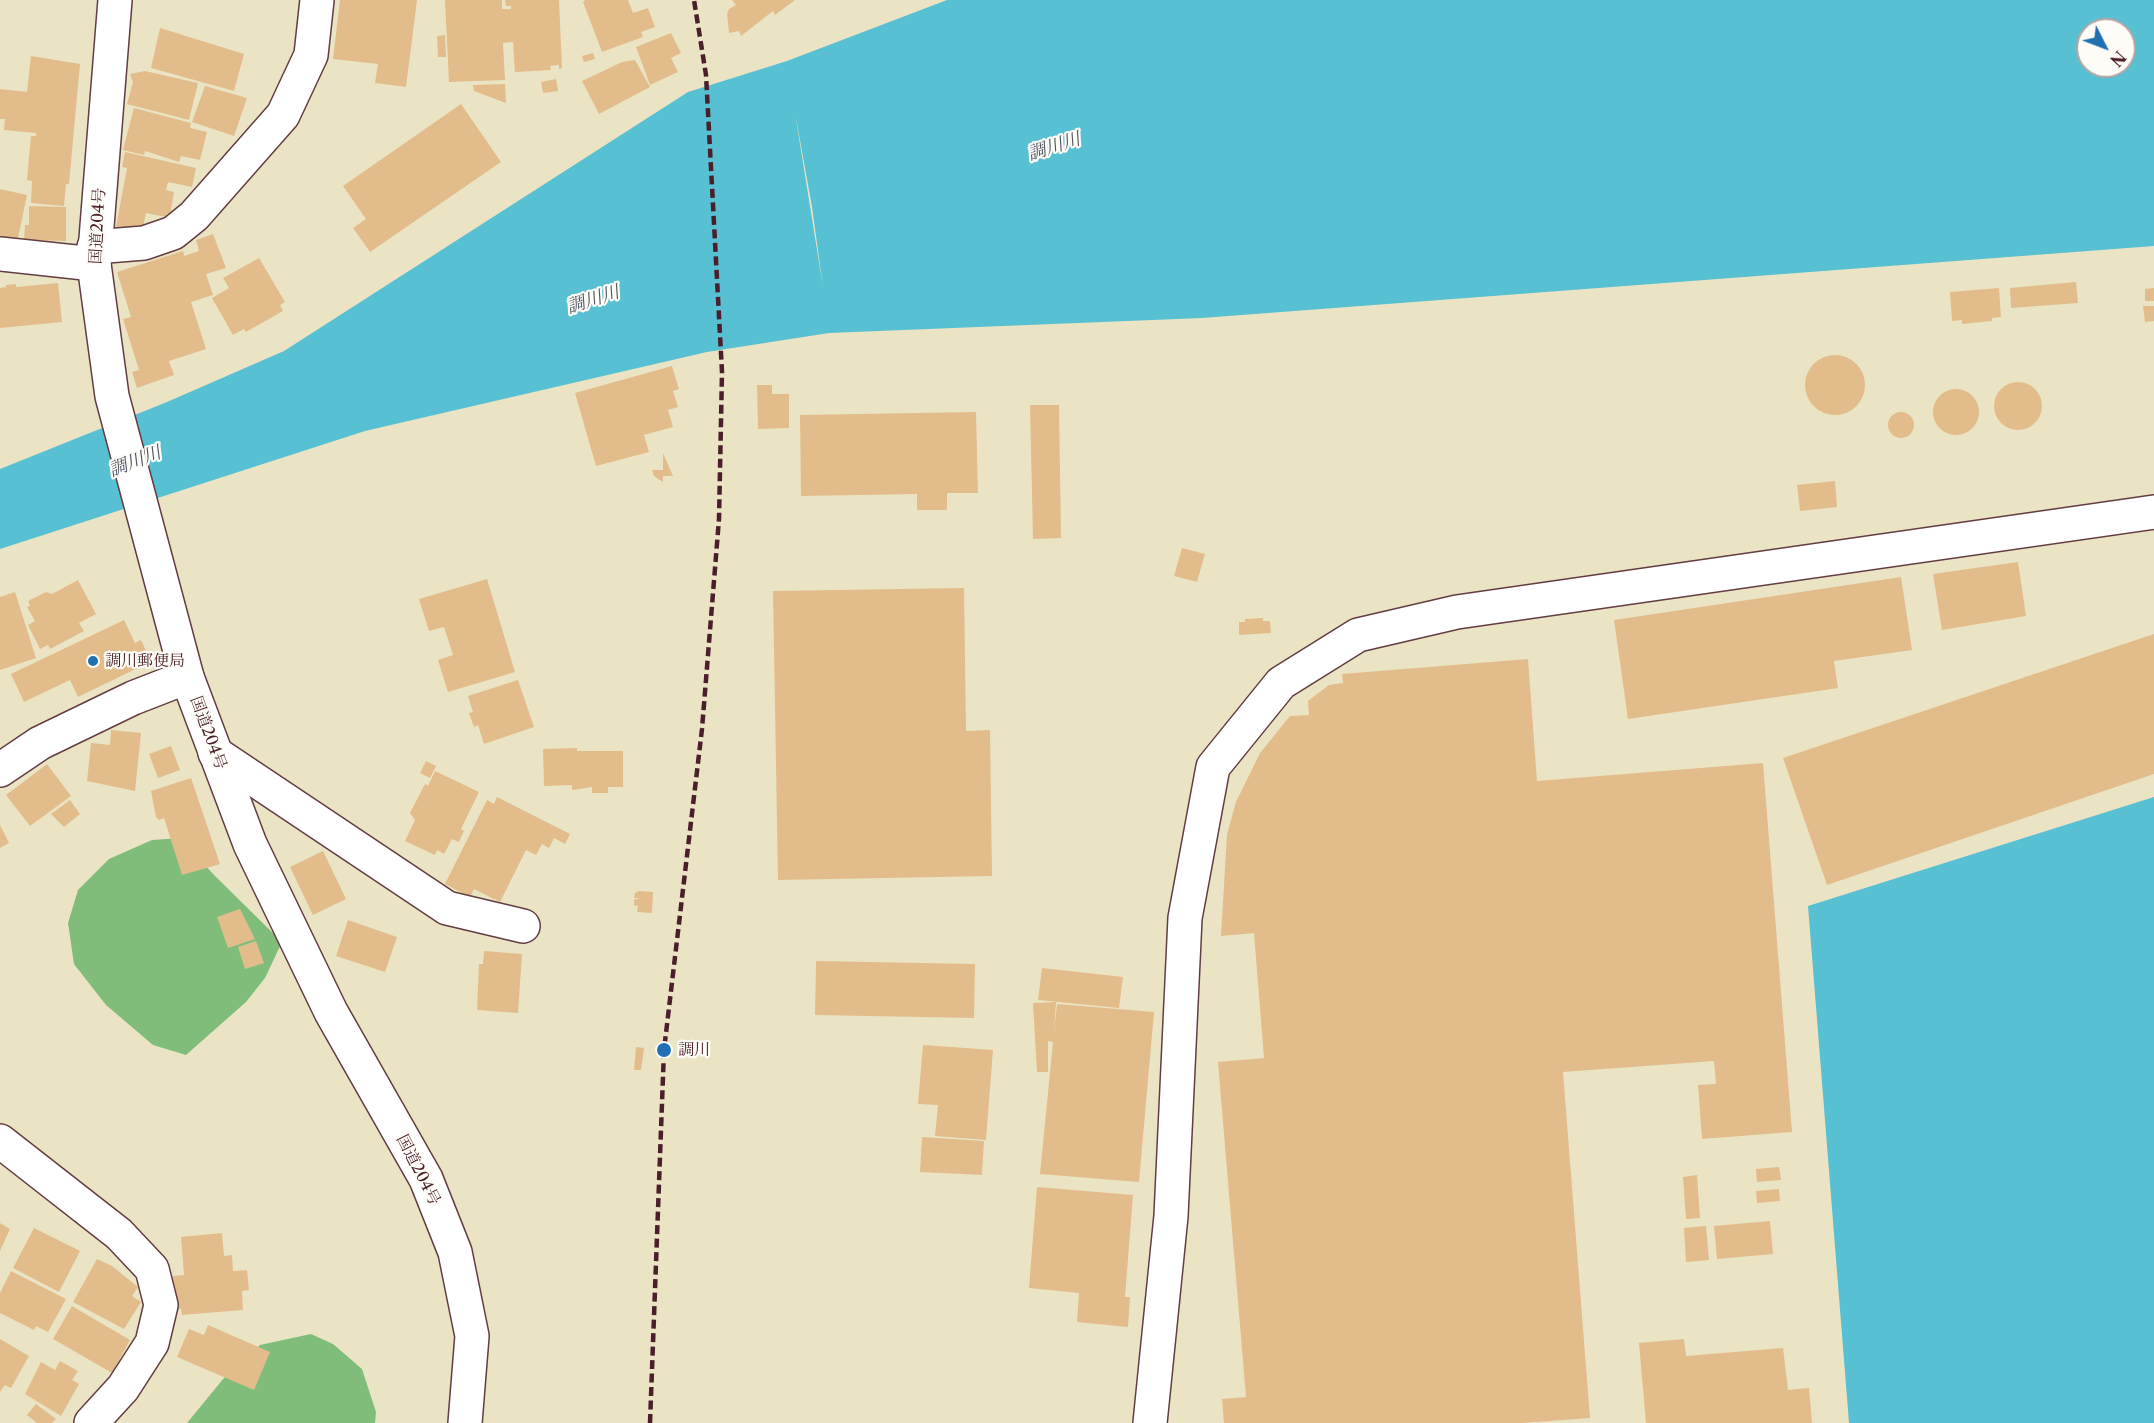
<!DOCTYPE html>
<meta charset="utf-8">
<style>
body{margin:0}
#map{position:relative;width:2154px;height:1423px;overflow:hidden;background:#eae4c4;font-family:"Libre Caslon Text",serif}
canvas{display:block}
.north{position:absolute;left:2076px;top:18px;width:60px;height:60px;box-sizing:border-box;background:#fdfcf7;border:2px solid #b5a4a5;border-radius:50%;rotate:132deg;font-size:16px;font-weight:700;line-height:24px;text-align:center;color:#4a1f2b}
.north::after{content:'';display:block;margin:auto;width:21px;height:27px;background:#1f6fb2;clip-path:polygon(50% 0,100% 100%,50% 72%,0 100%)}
</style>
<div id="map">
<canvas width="2154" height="1423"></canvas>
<div class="north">N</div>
</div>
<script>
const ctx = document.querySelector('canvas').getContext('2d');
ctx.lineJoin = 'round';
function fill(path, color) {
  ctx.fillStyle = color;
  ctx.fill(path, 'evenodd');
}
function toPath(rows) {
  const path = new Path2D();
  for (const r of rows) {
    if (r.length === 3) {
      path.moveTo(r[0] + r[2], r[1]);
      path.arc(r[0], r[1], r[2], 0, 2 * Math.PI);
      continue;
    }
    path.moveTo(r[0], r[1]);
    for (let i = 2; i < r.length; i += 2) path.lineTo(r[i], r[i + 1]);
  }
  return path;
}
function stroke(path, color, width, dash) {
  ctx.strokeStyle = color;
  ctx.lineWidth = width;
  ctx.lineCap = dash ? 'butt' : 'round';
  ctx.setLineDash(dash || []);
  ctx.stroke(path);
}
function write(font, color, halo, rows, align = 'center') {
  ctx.font = font + ' "Libre Caslon Text","Noto Serif JP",serif';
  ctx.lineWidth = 4.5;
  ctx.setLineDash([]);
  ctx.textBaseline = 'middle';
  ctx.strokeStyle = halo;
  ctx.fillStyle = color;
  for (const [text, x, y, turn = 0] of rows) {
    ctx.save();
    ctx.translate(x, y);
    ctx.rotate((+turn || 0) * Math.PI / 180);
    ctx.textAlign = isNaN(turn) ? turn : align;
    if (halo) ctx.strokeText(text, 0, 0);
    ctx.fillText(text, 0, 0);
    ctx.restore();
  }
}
const forest = toPath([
 [181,838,213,874,282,942,265,978,246,1002,186,1055,153,1045,106,1005,74,964,68,923,78,890,109,859,152,840],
 [311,1334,333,1344,362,1369,376,1412,375,1423,187,1423,224,1378,260,1345]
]);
const water = toPath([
 [947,0,2154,0,2154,246,1202,318,829,333,707,352,365,431,0,549,0,469,167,402,284,351,688,92,787,61],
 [2088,30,2124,30,2124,66,2088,66],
 [796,118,812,207,823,287,796,119],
 [2154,797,2154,1423,1849,1423,1808,906]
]);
const building = toPath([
 [340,0,417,0,406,87,375,83,378,64,333,59],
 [445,0,502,0,502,9,511,9,511,6,506,6,505,0,559,0,562,68,559,69,559,65,550,66,551,70,515,72,513,42,503,43,505,80,449,82],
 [585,0,628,0,633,13,648,8,655,27,641,32,643,37,602,52,583,2],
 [732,0,795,0,775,15,773,11,741,36,739,31,729,33,727,14,729,9,736,5],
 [160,28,244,54,234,91,151,68],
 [671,33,681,53,671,58,678,72,650,85,636,47],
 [445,35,446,57,438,57,437,36],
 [593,53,595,59,584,62,582,56],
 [31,56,80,64,69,184,66,184,64,206,31,203,32,181,27,180,31,136,36,136,36,133,4,130,5,119,0,119,0,89,27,92],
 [635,60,650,87,599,114,582,81,622,62],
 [145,71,198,83,189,120,127,104,133,82,130,74],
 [556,79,558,91,543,93,541,82],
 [505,84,506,103,474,91,473,85],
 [205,86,247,98,234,136,192,122],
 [461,104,501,162,370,252,353,228,366,219,343,186],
 [134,108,191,123,190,128,207,132,200,160,181,156,179,162,145,151,144,155,123,150],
 [125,152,196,168,192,187,168,182,166,190,174,192,170,215,166,214,166,217,146,213,143,227,116,227,127,168,122,167],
 [0,189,27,195,17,243,0,240],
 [29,206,66,207,66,241,24,240,25,225,29,225],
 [213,234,226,268,206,274,213,295,191,302,206,349,169,361,174,375,137,388,132,372,139,370,123,319,131,317,117,272,183,251,184,256,199,251,196,240],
 [259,258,285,302,280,305,283,311,246,332,244,329,233,335,212,298,229,288,223,278],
 [2076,282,2078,303,2011,308,2010,288],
 [58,283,62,322,0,328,0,288,6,287,6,285,16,284,16,287],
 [1999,288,2001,317,1992,318,1992,321,1962,324,1962,320,1952,321,1950,292],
 [2154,288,2154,301,2145,301,2145,289],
 [2143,306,2154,306,2154,321,2145,322],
 [1835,385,30],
 [672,366,679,389,673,391,678,407,668,410,673,427,644,435,649,452,596,466,575,393],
 [2018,406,24],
 [757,385,772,385,772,394,789,394,789,428,758,429],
 [1956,412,23],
 [1030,405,1059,405,1061,538,1033,539],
 [1901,425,13],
 [976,412,978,493,947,493,947,510,917,510,917,494,801,496,800,415],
 [663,453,673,476,663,476,663,482,654,476,652,470,663,470],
 [1835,481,1837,507,1800,511,1797,485],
 [1182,548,1205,554,1197,582,1174,576],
 [2018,562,2026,616,1942,630,1933,574],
 [1901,577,1912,650,1834,661,1838,688,1628,719,1614,620],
 [487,579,515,672,448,692,438,660,453,655,444,627,429,631,419,599],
 [78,580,96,614,79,623,84,631,50,649,48,645,40,649,28,625,35,621,27,607,30,606,28,601,46,592,52,594],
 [964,588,966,731,990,730,992,876,778,880,773,591],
 [15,592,36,658,0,670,0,597],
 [1263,618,1263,621,1270,621,1271,633,1239,635,1239,622,1245,622,1245,619],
 [124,620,135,643,141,640,149,657,146,659,148,663,78,697,70,680,24,702,11,674],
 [2154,634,2154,774,1827,885,1783,758],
 [1528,659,1537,781,1763,763,1792,1132,1702,1139,1698,1085,1716,1084,1714,1061,1563,1072,1590,1418,1523,1423,1224,1423,1222,1399,1246,1397,1218,1062,1264,1058,1254,933,1221,936,1227,834,1236,802,1260,753,1290,716,1309,715,1308,701,1329,685,1343,683,1342,674],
 [518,680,534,727,484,744,478,725,474,727,469,713,473,712,468,696],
 [111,730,141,733,135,791,87,781,91,743,110,745],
 [171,746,180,770,158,778,149,754],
 [577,748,577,751,623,751,623,787,608,787,608,793,592,793,592,787,572,790,572,785,544,786,543,749],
 [426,761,436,766,430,778,420,773],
 [47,764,71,796,30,826,6,795],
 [435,771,479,792,461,829,464,831,459,842,452,839,444,854,437,850,435,855,405,841,415,820,410,813,425,784,428,786],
 [191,778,220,864,182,875,164,818,159,820,156,817,151,791],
 [497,797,570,834,565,844,554,838,549,848,542,844,536,855,526,850,500,902,474,889,470,897,445,884,487,800,494,804],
 [70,800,80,814,64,827,51,814],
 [0,825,9,843,0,848],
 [323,851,346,899,313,915,290,867],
 [639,891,653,892,652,913,637,912,638,906,634,905,634,900,639,898,634,898,635,893],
 [240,909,255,939,228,948,217,917],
 [348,920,397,937,385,972,336,956],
 [256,941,264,963,245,969,238,947],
 [484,951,522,954,518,1013,477,1010,479,964,483,964],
 [816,961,975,964,974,1018,815,1015],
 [1042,968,1123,977,1119,1008,1038,1000],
 [1056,1002,1054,1033,1057,1004,1154,1012,1139,1182,1040,1174,1053,1042,1048,1041,1048,1072,1037,1072,1033,1003],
 [923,1045,993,1050,986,1140,935,1136,938,1105,918,1104],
 [636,1047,644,1048,641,1070,634,1070],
 [922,1137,984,1141,982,1175,920,1172],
 [1779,1167,1781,1180,1757,1182,1756,1169],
 [1697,1175,1700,1218,1686,1219,1683,1177],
 [1037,1187,1133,1195,1125,1297,1130,1297,1128,1327,1077,1322,1079,1293,1029,1288],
 [1779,1189,1780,1201,1757,1203,1756,1191],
 [1770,1221,1773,1254,1717,1259,1714,1226],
 [0,1223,10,1229,0,1251],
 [1706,1226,1709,1260,1686,1262,1684,1228],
 [34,1228,80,1251,59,1292,13,1268],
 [222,1233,224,1256,232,1255,233,1271,247,1270,249,1290,242,1291,243,1310,182,1315,181,1309,175,1309,173,1276,184,1275,181,1237],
 [97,1259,112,1266,138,1287,132,1296,141,1302,124,1329,73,1302],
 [11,1271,66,1299,48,1332,36,1326,34,1330,0,1313,0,1293],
 [72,1306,130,1340,112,1373,53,1339],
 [208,1325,270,1352,254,1390,177,1357,189,1329,204,1335],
 [0,1339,29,1356,11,1388,5,1385,0,1392],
 [1684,1339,1686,1356,1783,1348,1788,1390,1809,1388,1812,1423,1646,1423,1639,1343],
 [60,1361,78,1371,72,1380,79,1384,61,1416,25,1394,41,1362,55,1370],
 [36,1404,56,1419,52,1423,37,1423,27,1415]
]);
const minor = toPath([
 [94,247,144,243,173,233,194,216,283,115,311,55,317,0],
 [0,254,94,264],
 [215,753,447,908,523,926],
 [0,770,40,743,133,698,187,677],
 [0,1141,119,1234,152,1269,161,1305,152,1343,123,1388,91,1423],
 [1150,1423,1171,1216,1185,918,1213,767,1281,683,1358,635,1457,612,2154,512]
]);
const highway = toPath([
 [115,0,94,264,112,396,187,677,250,844,331,1012,426,1179,455,1252,472,1336,465,1423]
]);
const rail = toPath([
 [650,1423,664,1050,702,729,719,519,722,372,706,75,694,0]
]);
const markers = [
 [93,661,6,"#1f6fb2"],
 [664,1050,8,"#1f6fb2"]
];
const streetNames = [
 ["国道204号",98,226,-87],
 ["国道204号",208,733,70],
 ["国道204号",418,1170,63]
];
const poiNames = [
 ["調川郵便局",105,661],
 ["調川",678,1050]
];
const waterNames = [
 ["調川川",1054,147,-18],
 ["調川川",593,300,-18],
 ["調川川",135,462,-21]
];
fill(forest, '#80bc7a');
fill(water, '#57c0d3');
fill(building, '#e2bd8b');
stroke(minor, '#623d42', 36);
stroke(highway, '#623d42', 36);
stroke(minor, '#fff', 33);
stroke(highway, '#fff', 33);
stroke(rail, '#4a1f2b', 4.5, [9, 4.5]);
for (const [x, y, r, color] of markers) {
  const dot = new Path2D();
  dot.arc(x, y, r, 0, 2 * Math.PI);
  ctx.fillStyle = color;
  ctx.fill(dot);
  stroke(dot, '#fdfcf7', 2);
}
write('16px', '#4a1f2b', '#fdfcf7', streetNames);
write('16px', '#4a1f2b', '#fdfcf7', poiNames, 'left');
write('italic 18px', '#4f5766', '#fdfcf7', waterNames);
</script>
